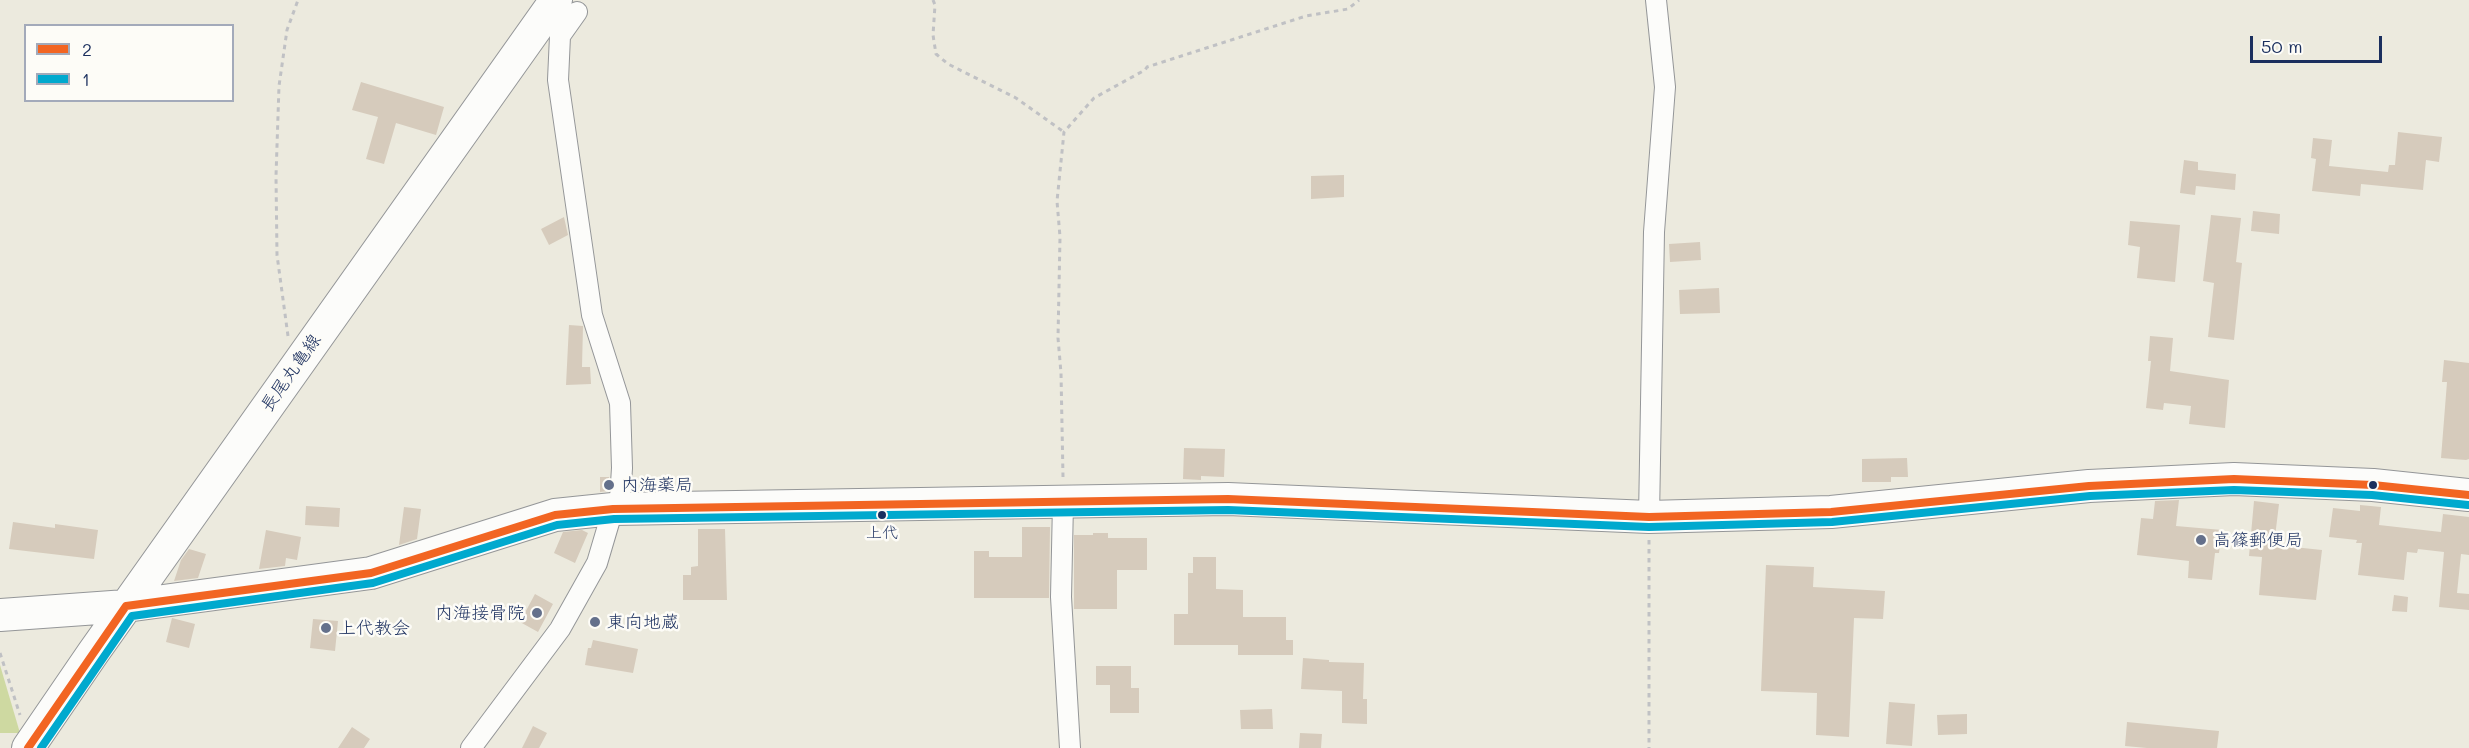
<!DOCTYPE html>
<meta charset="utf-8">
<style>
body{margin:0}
#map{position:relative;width:2469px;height:748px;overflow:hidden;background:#eceade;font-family:Mali,sans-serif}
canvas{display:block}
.legend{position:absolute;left:24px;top:24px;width:210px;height:78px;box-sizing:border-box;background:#fdfcf7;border:2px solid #a3aaba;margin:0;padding:8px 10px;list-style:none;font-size:18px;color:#1b2f5e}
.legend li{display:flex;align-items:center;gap:12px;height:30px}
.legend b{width:30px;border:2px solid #a3aaba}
.scale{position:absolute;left:2250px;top:36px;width:132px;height:27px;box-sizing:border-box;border:3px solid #1b2f5e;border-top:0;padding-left:8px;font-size:18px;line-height:21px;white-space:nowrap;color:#1b2f5e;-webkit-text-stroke:4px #fdfcf7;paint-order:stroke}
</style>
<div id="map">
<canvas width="2469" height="748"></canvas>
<ul class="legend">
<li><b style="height:8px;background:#f26522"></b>2</li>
<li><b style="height:8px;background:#00a9ce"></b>1</li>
</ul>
<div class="scale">50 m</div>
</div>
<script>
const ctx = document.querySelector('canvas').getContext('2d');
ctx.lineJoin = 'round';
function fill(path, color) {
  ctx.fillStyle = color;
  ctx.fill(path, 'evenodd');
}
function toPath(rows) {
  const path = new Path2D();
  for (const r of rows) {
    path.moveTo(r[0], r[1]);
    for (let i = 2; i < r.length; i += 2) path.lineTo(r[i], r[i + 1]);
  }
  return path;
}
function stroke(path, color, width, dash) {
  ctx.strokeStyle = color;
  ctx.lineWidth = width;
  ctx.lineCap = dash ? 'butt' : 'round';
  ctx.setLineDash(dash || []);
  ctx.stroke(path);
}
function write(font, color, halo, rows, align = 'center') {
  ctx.font = font + ' Mali,"Klee One",sans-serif';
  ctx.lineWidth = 5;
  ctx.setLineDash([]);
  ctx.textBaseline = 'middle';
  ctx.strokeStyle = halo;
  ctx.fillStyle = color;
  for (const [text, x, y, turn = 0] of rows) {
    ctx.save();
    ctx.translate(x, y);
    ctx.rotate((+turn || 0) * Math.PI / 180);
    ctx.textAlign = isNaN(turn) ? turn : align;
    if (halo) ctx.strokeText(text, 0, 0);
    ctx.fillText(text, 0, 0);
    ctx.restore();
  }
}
const green = toPath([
 [0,665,20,733,0,733]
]);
const building = toPath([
 [361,82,444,107,436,135,396,123,384,164,366,159,378,117,352,110],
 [2398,132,2442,137,2439,162,2426,160,2423,190,2361,184,2360,196,2312,191,2316,159,2311,158,2313,138,2332,140,2329,166,2388,172,2389,165,2395,165],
 [2184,160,2198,162,2198,170,2236,174,2235,190,2196,186,2195,195,2180,193],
 [1344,175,1344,197,1311,199,1311,176],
 [2253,211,2280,214,2279,234,2251,231],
 [2211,215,2241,218,2236,262,2242,263,2234,340,2208,337,2214,283,2203,281],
 [564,217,568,235,549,245,541,229],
 [2130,221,2180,225,2175,282,2137,278,2140,247,2128,245],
 [1700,242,1701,260,1670,262,1669,244],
 [1719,288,1720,313,1680,314,1679,290],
 [569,325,583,326,582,367,590,367,591,384,566,385],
 [2150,336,2173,338,2170,371,2229,380,2225,428,2189,424,2191,406,2164,403,2163,410,2146,408,2151,361,2148,361],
 [2444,360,2469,363,2469,459,2466,460,2441,458,2447,382,2442,382],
 [1184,448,1225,449,1224,477,1201,476,1201,480,1183,479],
 [1907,458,1908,477,1891,477,1891,482,1862,482,1862,459],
 [600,477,609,477,608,491,600,492],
 [2179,500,2176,526,2222,530,2219,553,2215,553,2212,580,2188,578,2189,561,2137,555,2141,518,2153,519,2155,501],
 [2254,501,2279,504,2274,545,2322,550,2316,600,2259,595,2262,557,2249,556],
 [2360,505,2381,507,2379,525,2441,532,2443,514,2469,517,2469,555,2461,554,2457,593,2469,594,2469,610,2439,607,2444,552,2418,549,2417,553,2407,552,2404,580,2358,575,2362,543,2356,543,2357,540,2329,537,2333,508,2360,511],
 [306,506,340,508,339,527,305,525],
 [404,507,421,509,417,539,399,545],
 [13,522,55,528,55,524,98,530,94,559,9,549],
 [1022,527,1050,527,1049,598,974,598,974,551,989,551,989,557,1022,557],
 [698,529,725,529,727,600,683,600,683,575,691,575,691,567,698,566],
 [266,530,301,537,297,560,286,558,285,566,259,569],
 [582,530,588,533,575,563,554,553,563,532],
 [1093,533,1108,533,1108,538,1147,538,1147,570,1117,570,1117,609,1074,609,1074,535,1093,535],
 [189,549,206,554,198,578,174,581,181,560],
 [1193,557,1216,557,1216,589,1243,590,1243,617,1286,617,1286,640,1293,640,1293,655,1238,655,1238,645,1174,645,1174,614,1188,614,1188,573,1193,573],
 [1766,565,1814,567,1813,587,1885,591,1883,619,1854,618,1849,737,1816,735,1817,693,1761,691],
 [535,594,553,604,538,632,520,622],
 [2394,595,2408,597,2407,612,2392,611],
 [172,618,195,624,189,648,166,642],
 [313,619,338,621,335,651,310,648],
 [593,640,638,649,633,673,585,665,588,648,591,648],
 [1303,658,1329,660,1329,662,1364,663,1363,699,1367,699,1367,724,1342,723,1342,691,1301,689],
 [1096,666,1131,666,1131,688,1139,688,1139,713,1110,713,1110,685,1096,685],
 [1889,702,1915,704,1912,746,1886,744],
 [1272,709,1273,729,1241,729,1240,710],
 [1967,714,1967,734,1938,735,1937,715],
 [2127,722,2219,731,2217,748,2147,748,2125,746],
 [533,726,547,733,539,748,522,748],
 [352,727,370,739,364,748,338,748],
 [1300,733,1322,734,1321,748,1299,748]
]);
const path = toPath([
 [933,0,935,5,933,35,936,54,948,64,1016,98,1064,132],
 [288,336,277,255,276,176,279,86,287,30,298,0],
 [1063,477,1061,373,1058,338,1060,237,1057,201,1064,132,1094,98,1145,70,1147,67,1306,16,1348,9,1359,0],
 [1649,540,1649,748],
 [0,653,20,715]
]);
const minor = toPath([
 [1063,503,1061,597,1070,748],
 [1649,517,1654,232,1665,87,1656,0],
 [471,748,560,629,597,563,613,509,620,499,622,468,620,403,592,315,558,80,560,36,577,12]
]);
const primary = toPath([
 [0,615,126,606,371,573,555,515,613,509,1228,499,1649,517,1831,512,2089,486,2234,479,2373,485,2469,495],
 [28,748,93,653,556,0]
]);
const bus1 = toPath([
 [28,748,126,606,371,573,555,515,613,509,1228,499,1649,517,1831,512,2089,486,2234,479,2373,485,2469,495]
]);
const bus2 = toPath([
 [41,748,132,616,373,583,557,525,614,519,1228,510,1649,527,1832,522,2090,496,2234,490,2372,495,2468,505]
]);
const markers = [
 [609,485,6,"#64708b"],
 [2373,485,5,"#1b2f5e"],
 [882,515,5,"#1b2f5e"],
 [2201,540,6,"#64708b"],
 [537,613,6,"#64708b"],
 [595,622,6,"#64708b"],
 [326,628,6,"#64708b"]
];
const busNames = [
 ["上代",882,533]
];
const streetNames = [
 ["長尾丸亀線",291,373,-55]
];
const poiNames = [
 ["内海薬局",621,485],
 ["高篠郵便局",2213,540],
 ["内海接骨院",525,613,"right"],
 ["東向地蔵",607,622],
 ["上代教会",338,628]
];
fill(green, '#ced9a1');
fill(building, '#d6cbbc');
stroke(minor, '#949698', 22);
stroke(primary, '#949698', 34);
stroke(path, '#c0c1c4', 3, [4.5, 4.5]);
stroke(minor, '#fcfcfa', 20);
stroke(primary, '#fcfcfa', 32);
stroke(bus1, '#f26522', 8);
stroke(bus2, '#00a9ce', 8);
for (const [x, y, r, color] of markers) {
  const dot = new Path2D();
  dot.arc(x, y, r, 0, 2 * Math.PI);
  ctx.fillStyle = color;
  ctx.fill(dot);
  stroke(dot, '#fdfcf7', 2);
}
write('16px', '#1b2f5e', '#fdfcf7', busNames);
write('18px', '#1b2f5e', '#fdfcf7', streetNames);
write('18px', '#1b2f5e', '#fdfcf7', poiNames, 'left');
</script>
